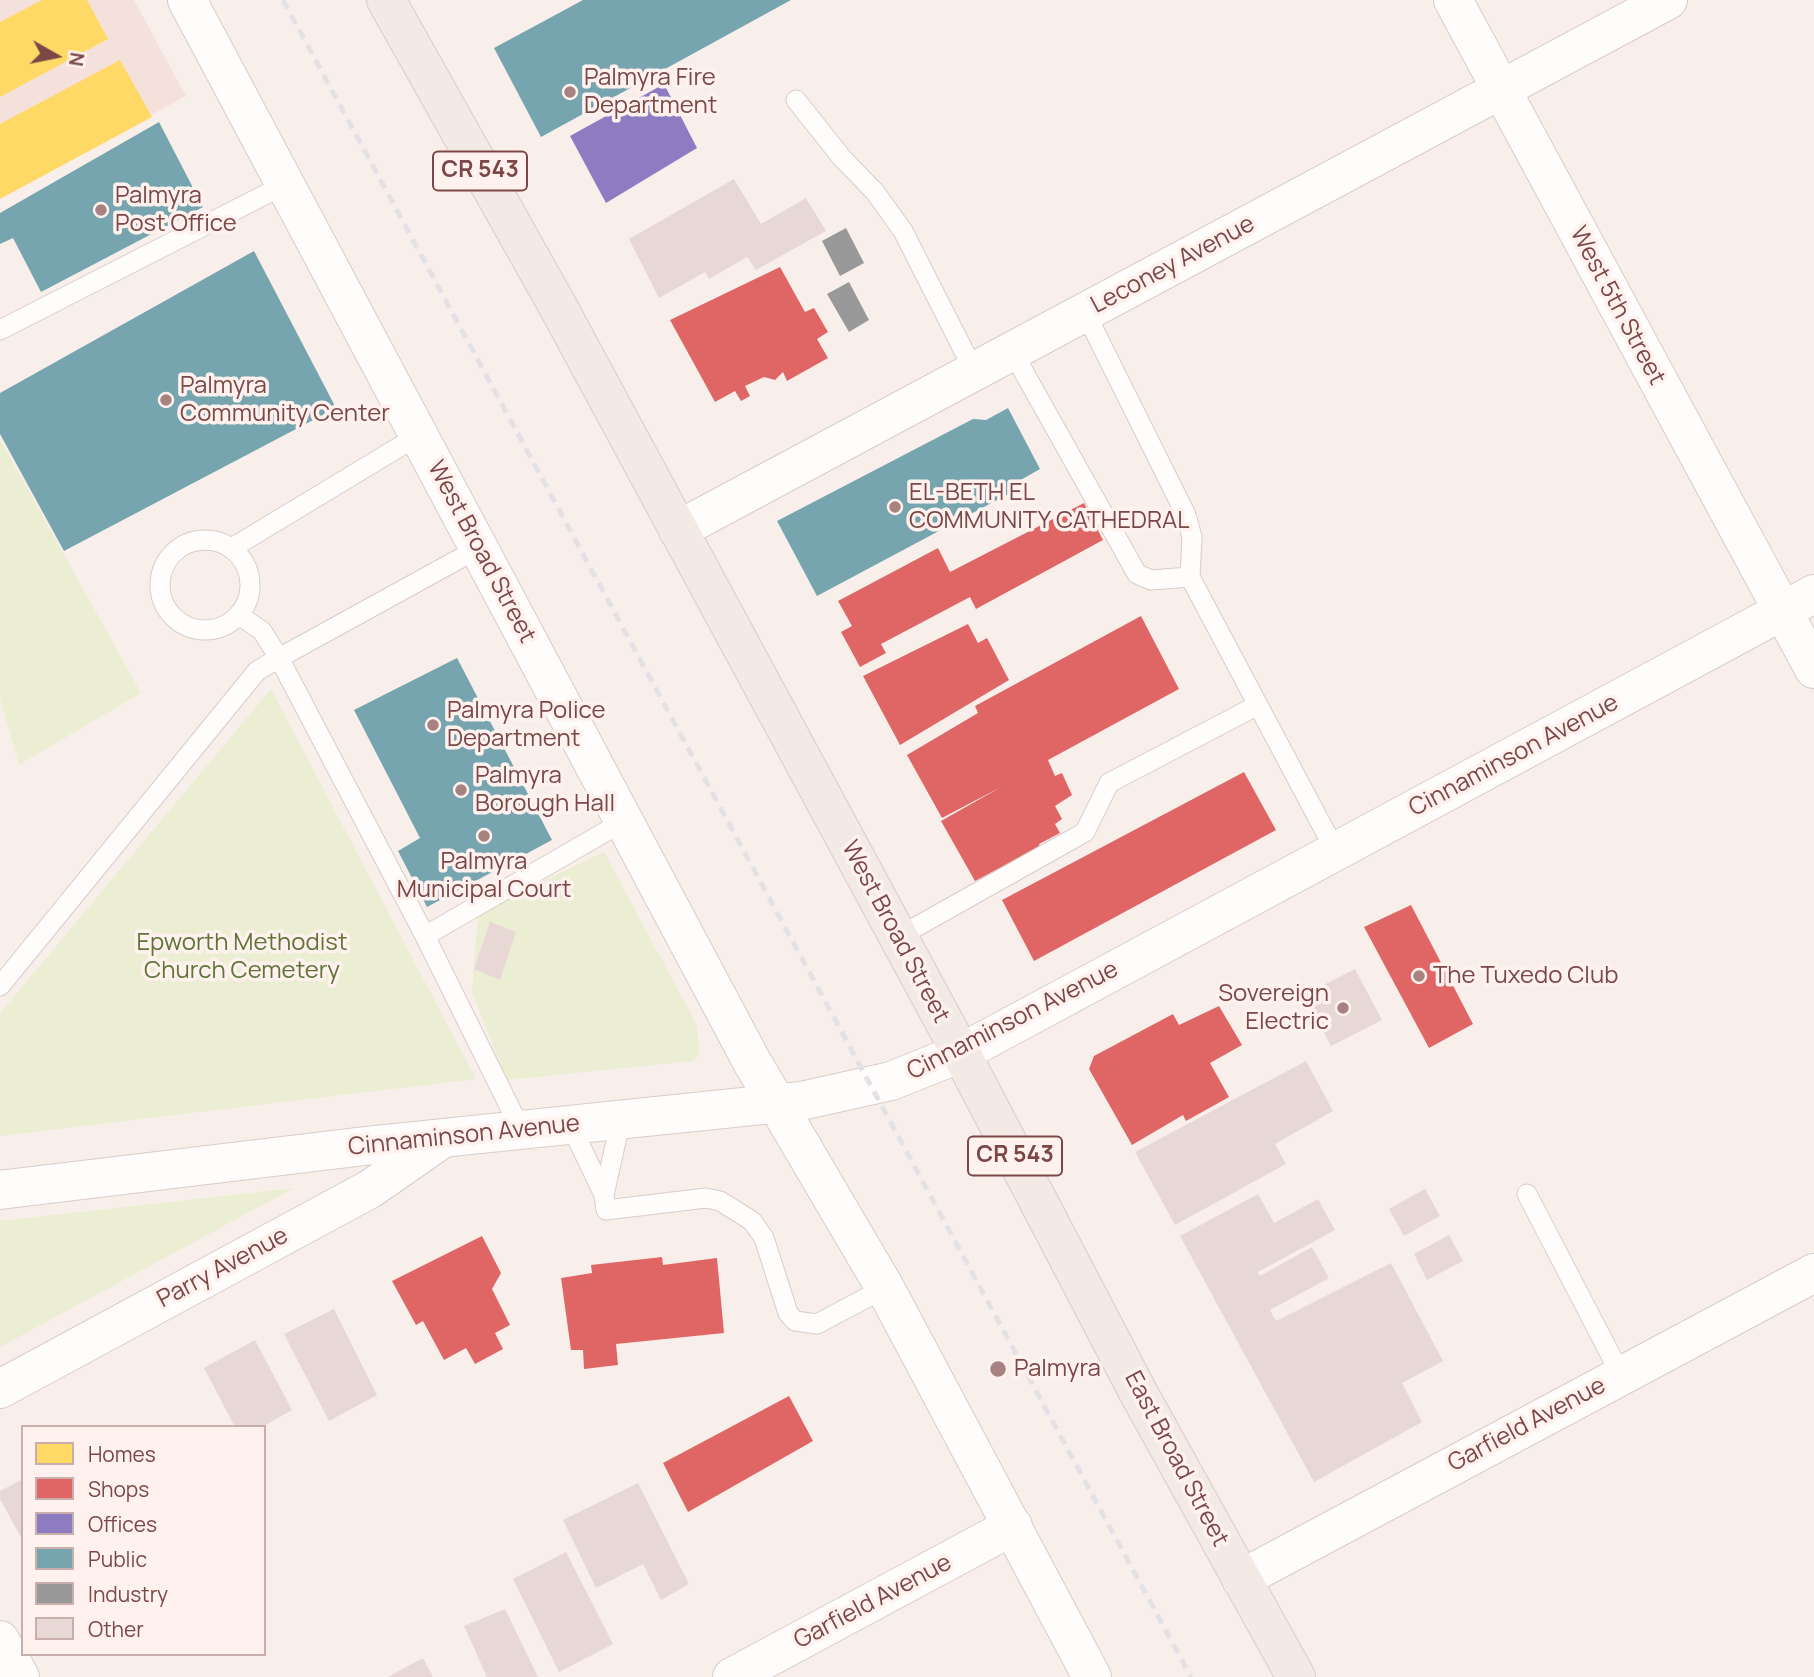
<!DOCTYPE html>
<style>
body{margin:0}
#map{position:relative;width:1814px;height:1677px;overflow:hidden;background:#f8efeb;font-family:Manrope,sans-serif}
canvas{display:block}
.legend{position:absolute;left:21px;top:1425px;width:245px;height:231px;box-sizing:border-box;background:#fff2ee;border:2px solid #caaeab;margin:0;padding:9px 12px;list-style:none;font-size:21px;color:#7b4847}
.legend li{display:flex;align-items:center;gap:14px;height:35px}
.legend b{width:35px;border:2px solid #caaeab}
.north{position:absolute;left:21px;top:21px;width:70px;height:70px;-webkit-text-stroke:5px #fff2ee;paint-order:stroke;rotate:99deg;font-size:19px;font-weight:700;line-height:28px;text-align:center;color:#7b4847}
.north::after{content:'';display:block;margin:auto;width:24px;height:32px;background:#7b4847;clip-path:polygon(50% 0,100% 100%,50% 72%,0 100%)}
</style>
<div id="map">
<canvas width="1814" height="1677"></canvas>
<ul class="legend">
<li><b style="height:19px;background:#ffd966"></b>Homes</li>
<li><b style="height:19px;background:#e06666"></b>Shops</li>
<li><b style="height:19px;background:#8e7cc3"></b>Offices</li>
<li><b style="height:19px;background:#76a5af"></b>Public</li>
<li><b style="height:19px;background:#999"></b>Industry</li>
<li><b style="height:19px;background:#e7d7d5"></b>Other</li>
</ul>
<div class="north">N</div>
</div>
<script>
const ctx = document.querySelector('canvas').getContext('2d');
ctx.lineJoin = 'round';
function fill(path, color) {
  ctx.fillStyle = color;
  ctx.fill(path, 'evenodd');
}
function toPath(rows) {
  const path = new Path2D();
  for (const r of rows) {
    if (r.length === 3) {
      path.moveTo(r[0] + r[2], r[1]);
      path.arc(r[0], r[1], r[2], 0, 2 * Math.PI);
      continue;
    }
    path.moveTo(r[0], r[1]);
    for (let i = 2; i < r.length; i += 2) path.lineTo(r[i], r[i + 1]);
  }
  return path;
}
function stroke(path, color, width, dash) {
  ctx.strokeStyle = color;
  ctx.lineWidth = width;
  ctx.lineCap = dash ? 'butt' : 'round';
  ctx.setLineDash(dash || []);
  ctx.stroke(path);
}
function write(font, color, halo, rows, align = 'center') {
  ctx.font = font + ' Manrope,sans-serif';
  ctx.lineWidth = 7;
  ctx.setLineDash([]);
  ctx.textBaseline = 'middle';
  ctx.strokeStyle = halo;
  ctx.fillStyle = color;
  for (const [text, x, y, turn = 0] of rows) {
    ctx.save();
    ctx.translate(x, y);
    ctx.rotate((+turn || 0) * Math.PI / 180);
    ctx.textAlign = isNaN(turn) ? turn : align;
    if (halo) ctx.strokeText(text, 0, 0);
    ctx.fillText(text, 0, 0);
    ctx.restore();
  }
}
const residential = toPath([
 [0,0,134,0,186,96,0,198]
]);
const green = toPath([
 [0,439,141,693,19,765,0,699],
 [271,689,476,1079,0,1136,0,1013],
 [604,852,697,1025,699,1052,694,1061,507,1080,472,993,478,912],
 [294,1188,0,1347,0,1221]
]);
const homes = toPath([
 [42,0,87,0,108,39,0,97,0,22],
 [120,60,152,117,0,199,0,124]
]);
const shops = toPath([
 [780,267,805,312,814,308,828,332,817,339,828,358,787,381,783,372,775,380,764,377,745,386,750,396,741,401,735,391,715,402,670,320],
 [1084,503,1103,540,976,609,970,597,881,644,886,653,860,667,841,632,852,626,838,601,938,548,950,572],
 [1141,616,1179,689,1048,760,1055,776,1062,773,1072,795,1055,806,1062,819,1055,824,1060,833,1039,844,1040,847,975,881,941,821,1001,787,942,818,907,755,978,713,975,706],
 [968,624,978,643,987,638,1009,680,900,745,863,676],
 [1244,772,1276,830,1034,961,1002,900],
 [1411,905,1473,1024,1429,1048,1364,927],
 [1219,1006,1242,1045,1210,1063,1229,1097,1186,1121,1183,1115,1132,1145,1089,1069,1094,1056,1173,1014,1179,1025],
 [482,1236,501,1273,492,1289,510,1325,495,1333,503,1349,475,1364,466,1348,444,1360,423,1321,416,1325,392,1281],
 [662,1257,663,1265,717,1258,724,1333,616,1344,618,1365,584,1369,583,1350,571,1350,561,1278,592,1273,591,1265],
 [789,1396,813,1441,688,1512,663,1463]
]);
const offices = toPath([
 [664,84,697,148,606,203,570,136]
]);
const public = toPath([
 [583,0,791,0,541,137,494,48],
 [159,122,203,207,41,292,13,238,0,244,0,213],
 [254,251,336,408,64,551,0,434,0,393],
 [1008,408,1040,469,1019,481,1012,492,817,596,777,521,973,419,986,420],
 [457,658,552,840,427,907,398,851,420,838,354,710]
]);
const industry = toPath([
 [846,228,864,263,840,276,822,241],
 [849,282,869,320,849,332,827,294]
]);
const building = toPath([
 [734,179,761,224,806,198,826,231,756,270,747,257,709,279,705,272,659,298,629,239],
 [490,922,516,932,500,980,474,969],
 [1355,969,1382,1020,1331,1046,1304,995],
 [1306,1061,1333,1111,1275,1144,1286,1164,1175,1225,1135,1152],
 [1425,1189,1440,1216,1404,1236,1389,1209],
 [1258,1194,1274,1223,1318,1199,1335,1230,1258,1272,1260,1276,1312,1247,1329,1278,1270,1310,1276,1321,1391,1263,1443,1361,1402,1383,1422,1422,1314,1482,1180,1236],
 [1449,1235,1463,1261,1427,1280,1414,1254],
 [334,1309,377,1395,329,1421,284,1334],
 [255,1340,292,1410,262,1427,235,1427,204,1368],
 [23,1479,23,1541,0,1499,0,1491],
 [638,1483,689,1584,661,1600,643,1564,596,1588,563,1520],
 [566,1552,613,1644,559,1672,513,1579],
 [505,1609,538,1677,487,1677,464,1626],
 [423,1658,433,1677,388,1677]
]);
const service = toPath([
 [796,100,842,158,875,192,903,231,974,371],
 [1085,312,1186,515,1192,537,1190,577,1336,852],
 [0,330,286,184],
 [1012,351,1137,574,1151,580,1190,577],
 [205,585,45],
 [232,548,419,435],
 [239,615,262,631,279,658,479,548],
 [425,936,624,821],
 [898,937,1085,832,1109,783,1258,705],
 [0,986,257,671,279,658,425,936,521,1130],
 [570,1124,604,1195,606,1210,706,1198,720,1201,752,1221,764,1238,788,1313,795,1321,817,1324,885,1288],
 [1527,1194,1621,1375],
 [604,1195,621,1119]
]);
const minor = toPath([
 [187,0,751,1060,885,1288,1092,1677],
 [1453,0,1814,669],
 [678,530,1668,0],
 [0,1389,370,1189,442,1139],
 [1241,1579,1814,1273],
 [0,1640,20,1677],
 [732,1677,1013,1526]
]);
const tertiary = toPath([
 [961,1053,1814,594]
]);
const secondary = toPath([
 [0,1190,365,1146,801,1101,891,1081,961,1053]
]);
const primary = toPath([
 [386,0,556,303,961,1053,1138,1392,1296,1677]
]);
const rail = toPath([
 [283,0,1191,1677]
]);
const markers = [
 [570,92,7,"#a78280"],
 [101,210,7,"#a78280"],
 [166,400,7,"#a78280"],
 [895,507,7,"#a78280"],
 [433,725,7,"#a78280"],
 [461,790,7,"#a78280"],
 [484,836,7,"#a78280"],
 [1419,976,7,"#a78280"],
 [1343,1008,7,"#a78280"],
 [998,1369,9,"#a78280"]
];
const shields = [
 [480,171,94],
 [1015,1156,94]
];
const shieldNames = [
 ["CR 543",480,171],
 ["CR 543",1015,1156]
];
const poiNames = [
 ["Palmyra Fire",584,78],
 ["Department",584,106],
 ["Palmyra",115,196],
 ["Post Office",115,224],
 ["Palmyra",180,386],
 ["Community Center",180,414],
 ["EL-BETH EL",909,493],
 ["COMMUNITY CATHEDRAL",909,521],
 ["Palmyra Police",447,711],
 ["Department",447,739],
 ["Palmyra",475,776],
 ["Borough Hall",475,804],
 ["Palmyra",484,862,"center"],
 ["Municipal Court",484,890,"center"],
 ["The Tuxedo Club",1433,976],
 ["Sovereign",1329,994,"right"],
 ["Electric",1329,1022,"right"],
 ["Palmyra",1014,1369]
];
const streetNames = [
 ["Leconey Avenue",1173,265,-28],
 ["West 5th Street",1617,306,62],
 ["West Broad Street",481,552,62],
 ["Cinnaminson Avenue",1514,756,-28],
 ["West Broad Street",895,932,62],
 ["Cinnaminson Avenue",1013,1021,-27],
 ["Cinnaminson Avenue",464,1136,-6],
 ["Parry Avenue",223,1268,-28],
 ["Garfield Avenue",1527,1425,-28],
 ["East Broad Street",1176,1459,62],
 ["Garfield Avenue",873,1602,-28]
];
const parkNames = [
 ["Epworth Methodist",242,943],
 ["Church Cemetery",242,971]
];
fill(residential, '#f5e1db');
fill(green, '#eceed4');
fill(homes, '#ffd966');
fill(shops, '#e06666');
fill(offices, '#8e7cc3');
fill(public, '#76a5af');
fill(industry, '#999');
fill(building, '#e7d7d5');
stroke(service, '#d8ccc9', 21);
stroke(minor, '#d8ccc9', 40);
stroke(tertiary, '#d8ccc9', 40);
stroke(secondary, '#daccc9', 40);
stroke(primary, '#dacac8', 40);
stroke(service, '#fefdfc', 19);
stroke(minor, '#fefdfc', 38);
stroke(tertiary, '#fefdfc', 38);
stroke(secondary, '#fefdfc', 38);
stroke(primary, '#f3e9e5', 38);
stroke(rail, '#e4e1e5', 5, [10, 7]);
for (const [x, y, r, color] of markers) {
  const dot = new Path2D();
  dot.arc(x, y, r, 0, 2 * Math.PI);
  ctx.fillStyle = color;
  ctx.fill(dot);
  stroke(dot, '#fff2ee', 2.5);
}
for (const [x, y, w] of shields) {
  const box = new Path2D();
  box.roundRect(x - w / 2, y - 19.5, w, 39, 5);
  ctx.fillStyle = '#fff2ee';
  ctx.fill(box);
  stroke(box, '#7b4847', 2);
}
write('bold 23px', '#7b4847', null, shieldNames);
write('24px', '#7b4847', '#fff2ee', poiNames, 'left');
write('24px', '#7b4847', '#fff2ee', streetNames);
write('24px', '#5f7538', '#fff2ee', parkNames);
</script>
